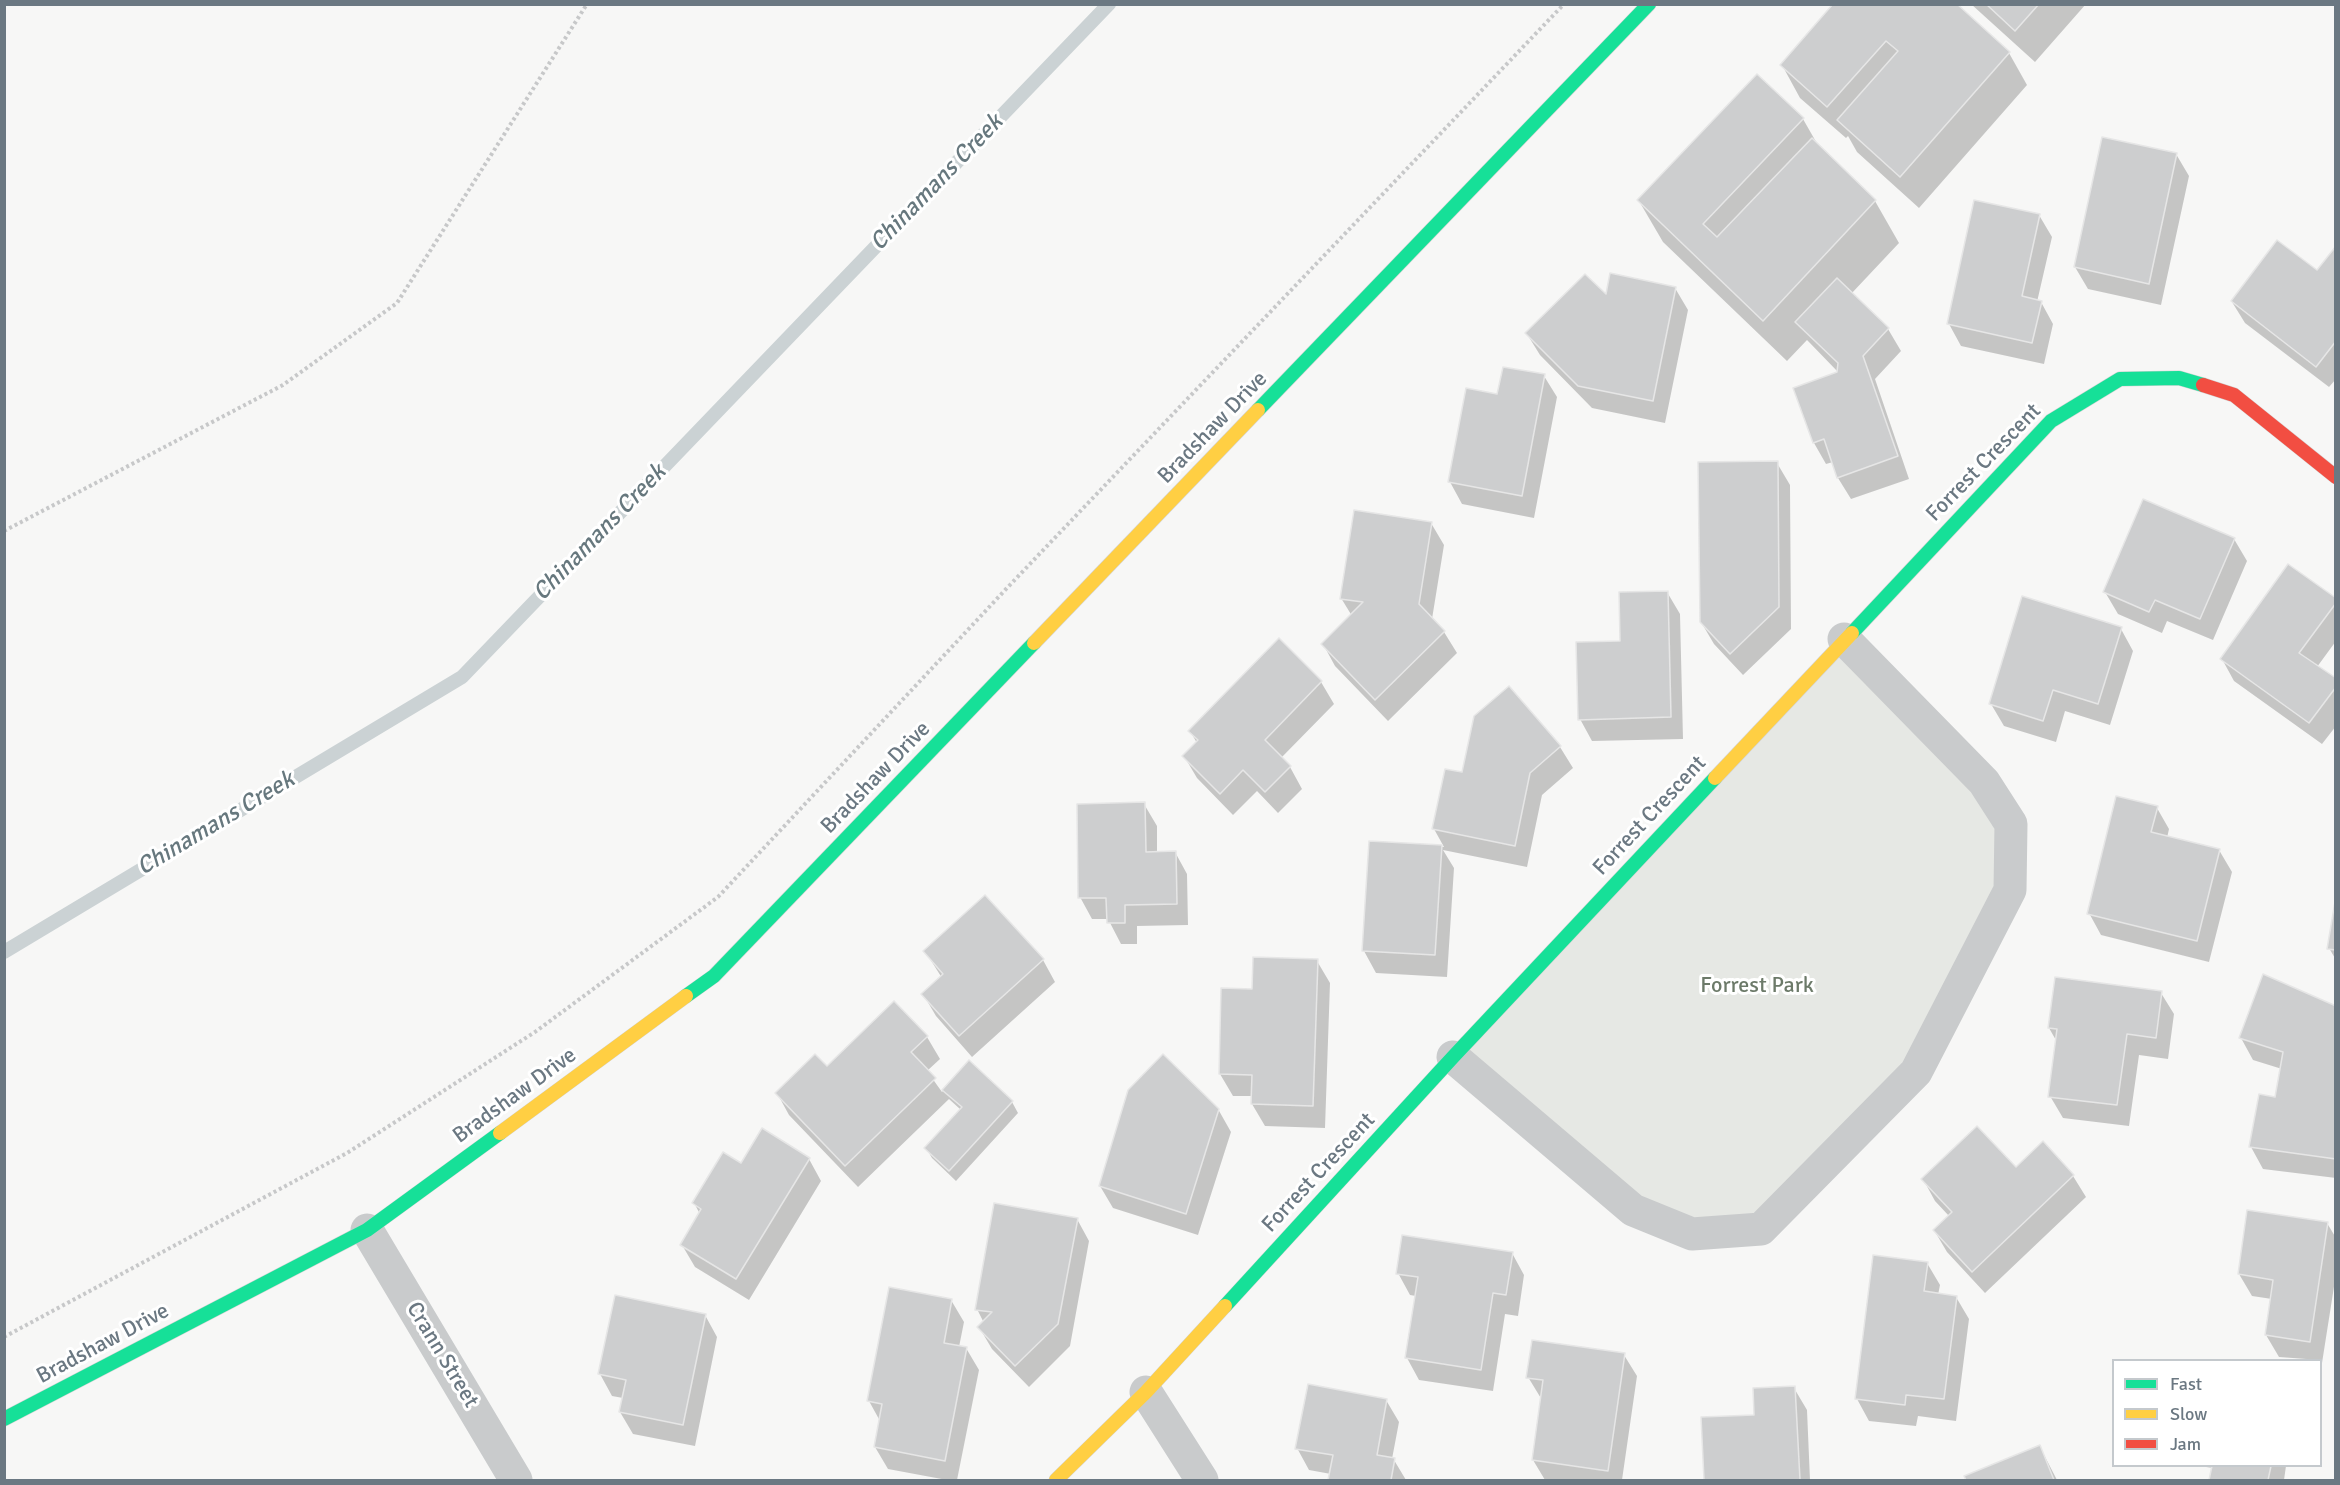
<!DOCTYPE html>
<style>
body{margin:0}
#map{position:relative;width:2340px;height:1485px;overflow:hidden;background:#f7f7f6;font-family:Signika,sans-serif}
canvas{display:block}
.frame{position:absolute;inset:0;border:6px solid #6b7882;pointer-events:none}
.legend{position:absolute;left:2112px;top:1359px;width:210px;height:108px;box-sizing:border-box;background:#fff;border:2px solid #c4c9cd;margin:0;padding:8px 10px;list-style:none;font-size:18px;color:#6b7882}
.legend li{display:flex;align-items:center;gap:12px;height:30px}
.legend b{width:30px;border:2px solid #c4c9cd}
</style>
<div id="map">
<canvas width="2340" height="1485"></canvas>
<div class="frame"></div>
<ul class="legend">
<li><b style="height:8px;background:#16e098"></b>Fast</li>
<li><b style="height:8px;background:#ffcf43"></b>Slow</li>
<li><b style="height:8px;background:#f24e42"></b>Jam</li>
</ul>
</div>
<script>
const ctx = document.querySelector('canvas').getContext('2d');
ctx.lineJoin = 'round';
function fill(path, color) {
  ctx.fillStyle = color;
  ctx.fill(path, 'evenodd');
}
function toPath(rows) {
  const path = new Path2D();
  for (const r of rows) {
    path.moveTo(r[0], r[1]);
    for (let i = 2; i < r.length; i += 2) path.lineTo(r[i], r[i + 1]);
  }
  return path;
}
function stroke(path, color, width, dash) {
  ctx.strokeStyle = color;
  ctx.lineWidth = width;
  ctx.lineCap = dash ? 'butt' : 'round';
  ctx.setLineDash(dash || []);
  ctx.stroke(path);
}
function write(font, color, halo, rows, align = 'center') {
  ctx.font = font + ' Signika,sans-serif';
  ctx.lineWidth = 6;
  ctx.setLineDash([]);
  ctx.textBaseline = 'middle';
  ctx.strokeStyle = halo;
  ctx.fillStyle = color;
  for (const [text, x, y, turn = 0] of rows) {
    ctx.save();
    ctx.translate(x, y);
    ctx.rotate((+turn || 0) * Math.PI / 180);
    ctx.textAlign = isNaN(turn) ? turn : align;
    if (halo) ctx.strokeText(text, 0, 0);
    ctx.fillText(text, 0, 0);
    ctx.restore();
  }
}
const green = toPath([
 [1844,639,1984,782,2010,890,1916,1072,1761,1229,1692,1234,1453,1057]
]);
const shadow = toPath([
 [1835,4,2009,53,2027,85,1919,208,1857,152,1848,136,1846,138,1800,98,1782,65],
 [1971,4,2086,4,2035,62],
 [1803,119,1819,147,1875,201,1899,243,1851,294,1888,329,1901,351,1875,379,1909,479,1851,499,1838,478,1833,462,1826,464,1814,443,1795,388,1839,373,1807,340,1787,361,1663,242,1639,201],
 [2176,154,2189,176,2161,305,2088,289,2075,267],
 [2039,215,2052,237,2037,302,2041,302,2053,324,2044,364,1961,346,1949,324],
 [2336,248,2336,379,2329,387,2245,323,2232,302,2317,272],
 [1675,288,1688,310,1665,423,1592,408,1540,355,1527,334,1607,297],
 [1544,376,1557,397,1534,518,1462,504,1450,482],
 [1777,463,1790,485,1791,629,1743,675,1714,644,1701,622],
 [1431,523,1444,545,1432,619,1444,632,1457,653,1388,721,1335,666,1323,644,1352,616,1341,598],
 [2234,539,2247,561,2213,640,2167,621,2162,633,2118,614,2105,592],
 [1667,592,1680,614,1683,739,1592,741,1580,719],
 [2336,600,2336,641,2317,667,2336,680,2336,726,2322,744,2234,681,2222,659],
 [2121,629,2133,651,2110,725,2065,711,2056,742,2004,726,1991,704],
 [1279,640,1321,682,1334,704,1281,758,1290,767,1302,789,1278,813,1257,791,1233,815,1197,778,1184,756,1197,743,1190,731],
 [1560,747,1573,768,1542,795,1527,867,1443,850,1454,868,1447,977,1376,973,1364,951,1370,843,1444,847,1434,829,1463,774],
 [1144,804,1157,826,1157,853,1175,852,1187,874,1188,925,1137,926,1137,944,1121,944,1108,919,1092,919,1080,897],
 [2157,808,2169,829,2167,838,2219,850,2232,872,2209,962,2101,935,2089,913],
 [2336,905,2336,960,2329,948],
 [925,951,1043,960,1055,982,972,1057,936,1016,923,994,942,978],
 [1317,961,1330,983,1325,1128,1265,1126,1252,1104,1252,1096,1233,1096,1220,1074,1254,991],
 [2161,993,2174,1014,2168,1059,2139,1055,2129,1126,2063,1118,2050,1096,2057,1042,2049,1028],
 [894,1003,927,1037,940,1059,927,1071,942,1092,969,1062,1012,1102,1018,1113,956,1181,932,1158,926,1148,961,1110,949,1099,858,1187,789,1115,777,1093,827,1069],
 [2336,1008,2336,1178,2263,1169,2251,1147,2276,1098,2282,1069,2253,1060,2241,1038],
 [1218,1109,1231,1132,1198,1235,1113,1208,1100,1186],
 [809,1159,821,1181,749,1300,695,1267,682,1245,700,1214,694,1203,741,1166],
 [2016,1169,2073,1176,2086,1197,1985,1293,1947,1252,1934,1230,1949,1216,1935,1201,1923,1179],
 [1077,1219,1089,1241,1070,1346,1029,1387,992,1349,979,1327,984,1323,977,1309],
 [2327,1223,2336,1238,2336,1274,2322,1363,2320,1360,2279,1357,2266,1335,2272,1299,2252,1296,2239,1274],
 [1512,1253,1524,1275,1518,1316,1505,1314,1493,1391,1419,1380,1407,1358,1416,1296,1410,1295,1398,1273],
 [1927,1263,1940,1285,1938,1295,1956,1297,1969,1319,1956,1421,1918,1416,1916,1426,1869,1421,1857,1399],
 [951,1300,964,1322,959,1347,966,1348,979,1370,957,1480,947,1480,888,1469,875,1447,880,1421,869,1401],
 [705,1315,717,1337,695,1446,633,1434,620,1412,623,1398,612,1396,600,1374],
 [1624,1355,1637,1376,1622,1480,1545,1480,1533,1460,1542,1400,1528,1377],
 [1794,1388,1807,1410,1810,1480,1705,1480,1702,1419,1755,1417],
 [1386,1400,1399,1422,1392,1459,1394,1460,1406,1480,1330,1480,1331,1474,1309,1470,1297,1448],
 [2040,1447,2057,1480,1968,1480,1966,1477],
 [2199,1466,2286,1466,2284,1480,2211,1480,2213,1468]
]);
const stream = toPath([
 [4,952,462,677,1109,4]
]);
const building = toPath([
 [1833,4,1957,4,2010,52,1900,177,1837,120,1898,51,1886,41,1827,107,1780,65,1833,4],
 [1986,4,2039,4,2015,31,1986,4],
 [1757,74,1804,118,1703,224,1717,237,1812,138,1876,200,1763,321,1637,200,1757,74],
 [2102,137,2177,153,2149,284,2074,267,2102,137],
 [1974,200,2040,214,2022,296,2042,301,2032,343,1947,324,1974,200],
 [2277,240,2317,270,2336,246,2336,341,2316,367,2231,301,2277,240],
 [1610,273,1676,287,1653,401,1578,386,1525,333,1585,274,1606,294,1610,273],
 [1837,278,1889,328,1863,356,1898,456,1837,478,1824,439,1813,443,1793,388,1837,372,1838,363,1795,322,1837,278],
 [1503,367,1545,374,1522,496,1448,482,1466,388,1497,394,1503,367],
 [1778,461,1779,607,1730,654,1700,622,1698,462,1778,461],
 [2143,499,2235,538,2200,619,2155,600,2149,612,2103,592,2143,499],
 [1354,510,1432,522,1419,604,1445,631,1375,700,1321,644,1363,602,1340,599,1354,510],
 [2288,564,2336,598,2336,603,2299,653,2336,678,2336,687,2309,723,2220,659,2288,564],
 [1668,591,1671,717,1578,720,1576,642,1620,641,1619,592,1668,591],
 [2022,596,2122,627,2098,704,2053,690,2043,721,1989,704,2022,596],
 [1279,638,1322,681,1265,740,1291,766,1265,792,1243,770,1220,794,1182,756,1198,740,1188,731,1279,638],
 [1509,686,1561,746,1530,773,1515,846,1432,829,1445,769,1462,772,1474,716,1509,686],
 [2116,796,2158,806,2151,832,2220,849,2197,941,2087,914,2116,796],
 [1145,802,1146,852,1176,851,1177,904,1125,905,1125,923,1107,923,1106,898,1078,898,1077,804,1145,802],
 [1369,841,1442,845,1435,955,1362,951,1369,841],
 [985,895,1044,959,959,1036,921,994,943,974,923,951,985,895],
 [2336,896,2336,950,2327,949,2336,896],
 [1253,957,1318,959,1313,1106,1251,1104,1252,1075,1219,1074,1221,988,1252,989,1253,957],
 [2263,974,2336,1006,2336,1159,2249,1147,2259,1094,2275,1097,2283,1052,2239,1038,2263,974],
 [2055,977,2162,991,2156,1038,2127,1034,2117,1105,2048,1097,2057,1029,2048,1028,2055,977],
 [894,1001,928,1036,911,1052,936,1078,845,1166,775,1093,815,1054,827,1066,894,1001],
 [1163,1054,1219,1109,1186,1214,1099,1186,1128,1090,1163,1054],
 [969,1060,1013,1101,949,1171,924,1148,962,1107,942,1090,969,1060],
 [1977,1126,2016,1167,2043,1141,2074,1175,1972,1272,1933,1230,1952,1212,1921,1179,1977,1126],
 [762,1128,810,1158,736,1279,680,1245,701,1209,692,1203,723,1152,741,1163,762,1128],
 [994,1203,1078,1218,1058,1324,1015,1366,977,1327,992,1312,975,1310,994,1203],
 [2247,1210,2328,1222,2310,1342,2265,1335,2273,1280,2238,1274,2247,1210],
 [1402,1235,1513,1252,1506,1295,1493,1293,1481,1370,1405,1358,1418,1277,1396,1274,1402,1235],
 [1873,1255,1928,1262,1924,1291,1957,1296,1944,1399,1906,1395,1905,1405,1855,1399,1873,1255],
 [889,1287,952,1299,944,1343,967,1347,945,1461,874,1447,882,1404,867,1401,889,1287],
 [615,1295,706,1314,683,1425,619,1412,626,1380,598,1374,615,1295],
 [1532,1340,1625,1353,1608,1471,1532,1460,1543,1380,1526,1378,1532,1340],
 [1308,1384,1387,1399,1377,1455,1395,1458,1391,1480,1328,1480,1333,1455,1295,1449,1308,1384],
 [1795,1386,1800,1480,1704,1480,1701,1417,1754,1415,1753,1388,1795,1386],
 [2040,1445,2054,1480,1966,1480,1964,1476,2040,1445],
 [2212,1466,2271,1466,2268,1480,2209,1480,2212,1466]
]);
const path = toPath([
 [4,531,283,385,397,303,587,4],
 [4,1337,347,1153,535,1032,718,897,1007,588,1564,4]
]);
const street = toPath([
 [1453,1057,1633,1210,1692,1234,1761,1229,1916,1072,2010,890,2011,824,1984,782,1844,639],
 [367,1230,516,1480],
 [1146,1392,1202,1480]
]);
const fast = toPath([
 [1258,410,1649,4],
 [1852,633,2051,421,2120,379,2179,378,2203,385],
 [686,996,714,976,1034,643],
 [1225,1306,1453,1057,1715,778],
 [4,1419,367,1230,500,1133]
]);
const slow = toPath([
 [1034,643,1258,410],
 [1715,778,1852,633],
 [500,1133,686,996],
 [1056,1480,1146,1392,1225,1306]
]);
const jam = toPath([
 [2203,385,2234,395,2336,477]
]);
const streetNames = [
 ["Bradshaw Drive",1213,428,-46],
 ["Forrest Crescent",1984,463,-46],
 ["Bradshaw Drive",876,778,-46],
 ["Forrest Crescent",1650,816,-47],
 ["Bradshaw Drive",515,1096,-36],
 ["Forrest Crescent",1319,1173,-47],
 ["Bradshaw Drive",103,1344,-28],
 ["Crann Street",442,1355,59]
];
const parkNames = [
 ["Forrest Park",1757,986]
];
const waterNames = [
 ["Chinamans Creek",937,183,-46],
 ["Chinamans Creek",600,533,-46],
 ["Chinamans Creek",216,824,-31]
];
fill(green, '#e6e8e4');
fill(shadow, '#0003');
stroke(stream, '#cbd2d4', 14);
fill(building, '#cdcecf');
stroke(building, '#e6e6e6', 1.5);
stroke(fast, '#d3d3d3', 15);
stroke(slow, '#d3d3d3', 15);
stroke(jam, '#d3d3d3', 15);
stroke(path, '#c7c8c9', 4, [3, 3]);
stroke(street, '#c9cbcc', 33);
stroke(fast, '#16e098', 14);
stroke(slow, '#ffcf43', 14);
stroke(jam, '#f24e42', 14);
write('22px', '#6b7882', '#fff', streetNames);
write('22px', '#6c7a69', '#fff', parkNames);
write('italic 24px', '#67787e', '#fff', waterNames);
</script>
